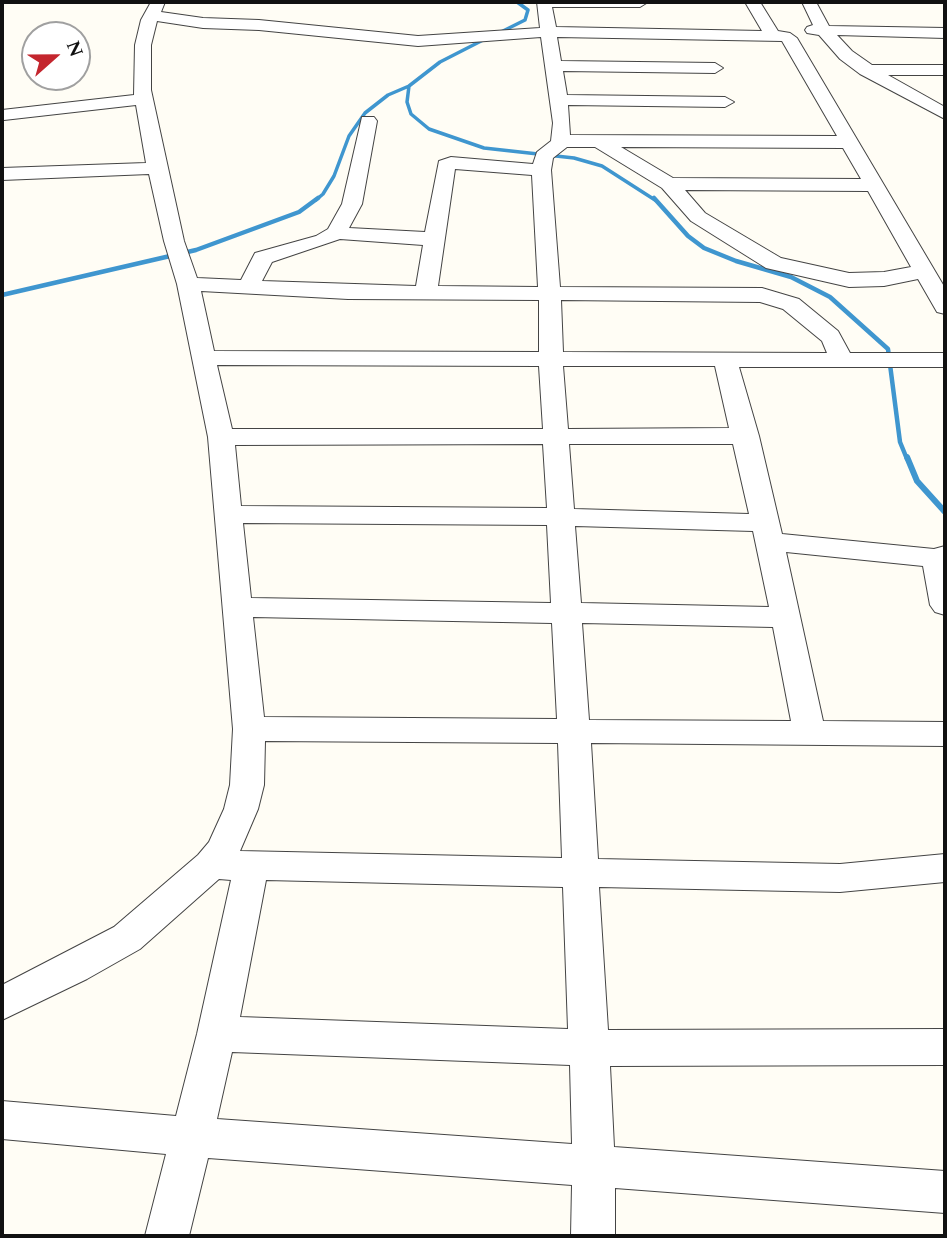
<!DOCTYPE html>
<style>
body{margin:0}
#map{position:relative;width:947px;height:1238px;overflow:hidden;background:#fffdf5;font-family:Spectral,serif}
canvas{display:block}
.frame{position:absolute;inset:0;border:4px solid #111;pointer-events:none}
.north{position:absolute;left:21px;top:21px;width:70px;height:70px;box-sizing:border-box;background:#fff;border:2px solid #a0a0a0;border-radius:50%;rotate:69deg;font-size:19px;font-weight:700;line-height:28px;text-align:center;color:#111}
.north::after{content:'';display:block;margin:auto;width:24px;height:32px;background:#c4262e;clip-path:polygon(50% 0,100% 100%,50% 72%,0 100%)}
</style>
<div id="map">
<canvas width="947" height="1238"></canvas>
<div class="frame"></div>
<div class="north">N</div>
</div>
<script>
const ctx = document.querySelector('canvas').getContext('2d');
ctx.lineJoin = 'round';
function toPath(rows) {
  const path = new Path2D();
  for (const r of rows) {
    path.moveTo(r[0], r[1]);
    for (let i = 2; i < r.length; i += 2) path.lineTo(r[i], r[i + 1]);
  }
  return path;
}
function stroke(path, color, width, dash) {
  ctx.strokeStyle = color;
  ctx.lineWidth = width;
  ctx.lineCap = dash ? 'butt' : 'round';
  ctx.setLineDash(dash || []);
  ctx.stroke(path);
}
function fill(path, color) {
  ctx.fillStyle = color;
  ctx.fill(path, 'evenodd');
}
const streamFar2 = toPath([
 [497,34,525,20,528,10,517,2],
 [409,86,407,102,411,114,429,129,484,148,574,158,602,166,655,200],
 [316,200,323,194,334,176,349,136,365,113,388,95,409,86,440,62,487,38]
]);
const streamFar1 = toPath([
 [654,198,688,236,704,248,736,261,791,277,830,297,888,349,900,442,907,459],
 [2,295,196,250,299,212,318,198]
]);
const stream = toPath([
 [907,457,917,481,945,512]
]);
const minor = toPath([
 [151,2,165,2,161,12,203,18,259,20,418,36,540,28,537,2,648,2,640,7,552,7,556,27,762,31,745,2,760,2,778,31,790,33,797,38,945,288,945,314,937,312,918,279,884,286,849,287,766,268,691,221,662,188,595,147,567,147,553,158,551,170,560,287,762,288,799,299,838,331,850,353,945,353,945,367,739,367,759,436,782,534,934,549,945,546,945,615,935,612,930,605,923,566,786,552,823,721,945,722,945,746,591,743,598,859,840,864,945,854,945,882,840,892,599,887,608,1030,945,1029,945,1065,610,1066,614,1147,945,1171,945,1213,615,1188,615,1236,571,1236,572,1185,208,1158,189,1236,145,1236,166,1154,2,1139,2,1101,176,1116,197,1034,231,880,219,879,140,949,87,979,2,1020,2,985,114,927,198,855,209,842,224,809,230,785,233,729,208,437,177,284,164,241,149,174,2,180,2,168,146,163,136,105,4,120,2,110,134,95,135,45,141,20,151,2],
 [157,21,203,28,259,30,418,46,541,37,553,123,551,141,537,152,533,164,451,157,439,161,425,232,349,228,362,204,377,121,374,117,362,117,342,204,328,229,316,236,255,253,241,280,197,278,184,241,151,90,151,45,157,21],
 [557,37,782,41,837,136,570,135,568,105,725,107,734,102,725,97,567,95,563,71,715,73,723,68,715,63,561,61,557,37],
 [621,147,843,148,861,179,673,178,621,147],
 [455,169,532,175,538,287,438,286,455,169],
 [685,190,868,191,911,267,884,272,849,273,781,258,705,213,685,190],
 [340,239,423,245,416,286,262,281,272,262,340,239],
 [201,291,348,299,539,300,539,352,214,351,201,291],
 [561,300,760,302,783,309,822,341,827,353,563,352,561,300],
 [217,365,539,366,543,429,232,429,217,365],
 [563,366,715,366,729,428,568,429,563,366],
 [543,444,547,508,241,506,235,445,543,444],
 [569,444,733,444,749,514,574,509,569,444],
 [243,523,547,525,551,603,251,598,243,523],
 [575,526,753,531,769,607,581,603,575,526],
 [253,617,552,623,557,719,264,717,253,617],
 [582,623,773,627,791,721,589,720,582,623],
 [265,741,558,743,562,858,240,851,258,809,264,785,265,741],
 [266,880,563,887,568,1029,240,1017,266,880],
 [232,1052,570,1065,572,1144,217,1119,232,1052],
 [802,2,816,2,829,26,945,28,945,38,837,35,852,51,872,65,945,65,945,75,888,75,945,107,945,119,860,74,840,59,819,35,807,33,805,30,807,27,813,25,802,2]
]);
stroke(streamFar2, '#3f96cf', 3.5);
stroke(streamFar1, '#3f96cf', 4.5);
stroke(stream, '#3f96cf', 6);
stroke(minor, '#444', 2);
fill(minor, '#fff');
</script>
